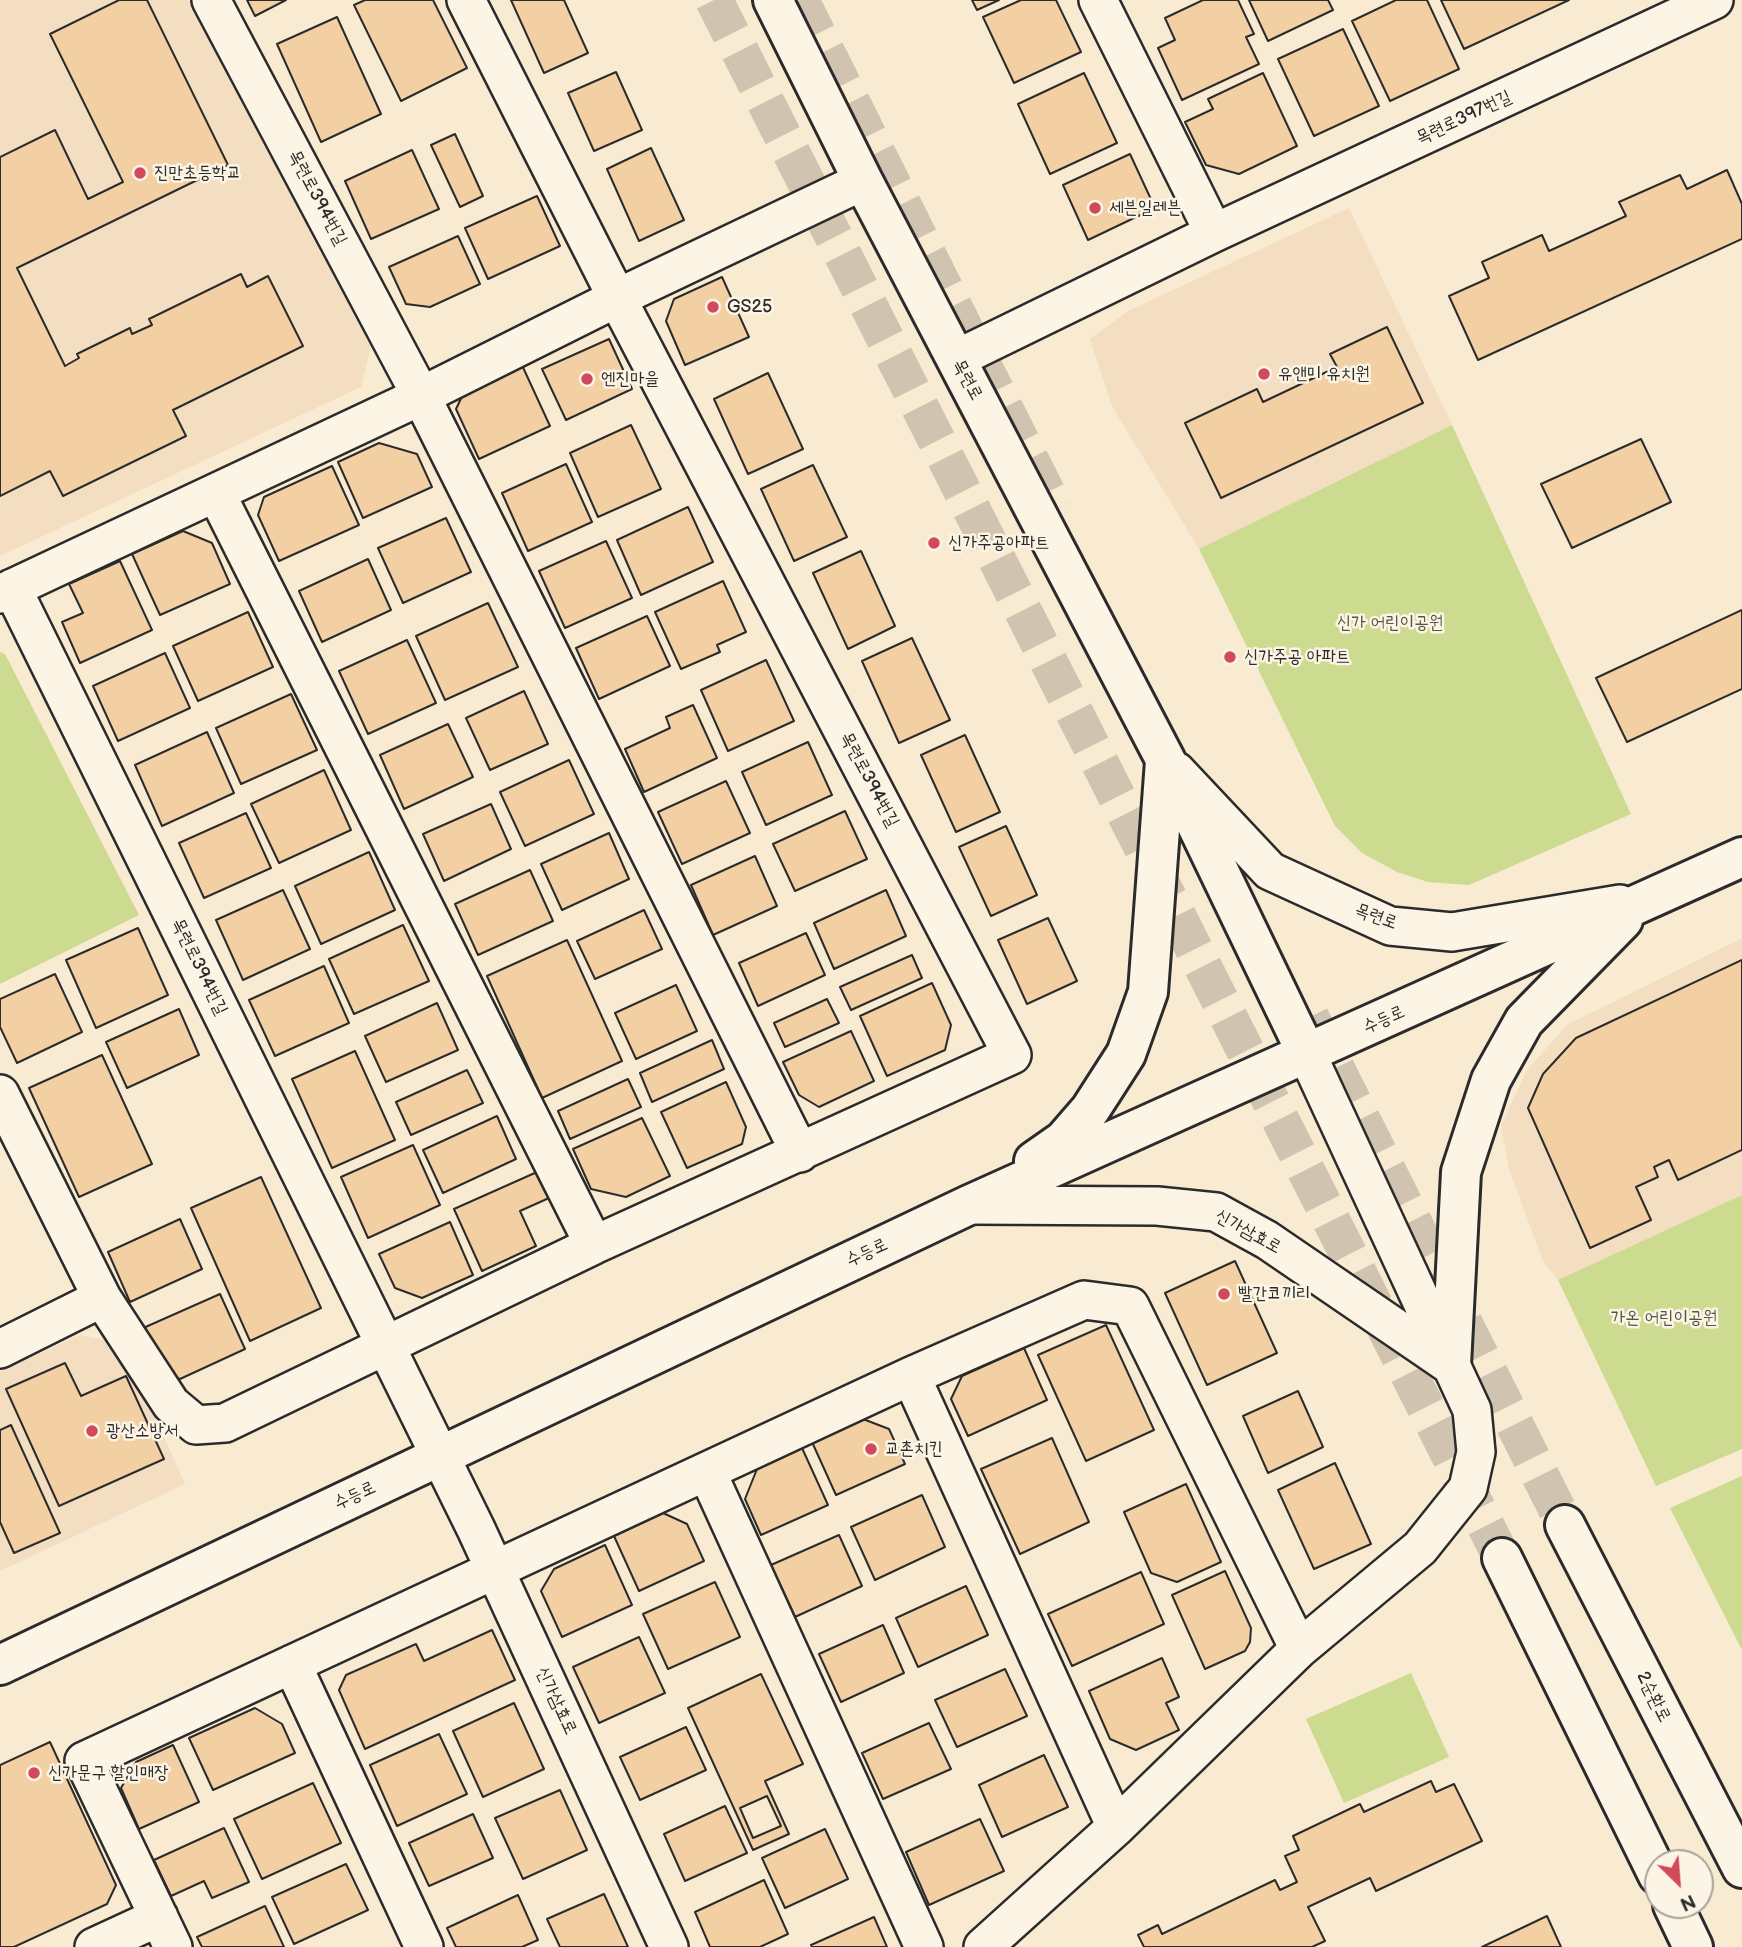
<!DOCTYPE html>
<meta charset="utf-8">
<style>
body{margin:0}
#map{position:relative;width:1742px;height:1947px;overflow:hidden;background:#f9ead2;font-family:"Balsamiq Sans",sans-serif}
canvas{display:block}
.north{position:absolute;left:1644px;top:1849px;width:70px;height:70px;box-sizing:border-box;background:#fcf5e5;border:2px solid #a8a49b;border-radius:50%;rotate:155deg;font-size:19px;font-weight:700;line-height:28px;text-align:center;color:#2b2b2b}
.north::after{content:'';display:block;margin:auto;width:24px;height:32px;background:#d1495b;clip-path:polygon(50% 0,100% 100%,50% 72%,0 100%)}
</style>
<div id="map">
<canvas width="1742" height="1947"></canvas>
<div class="north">N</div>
</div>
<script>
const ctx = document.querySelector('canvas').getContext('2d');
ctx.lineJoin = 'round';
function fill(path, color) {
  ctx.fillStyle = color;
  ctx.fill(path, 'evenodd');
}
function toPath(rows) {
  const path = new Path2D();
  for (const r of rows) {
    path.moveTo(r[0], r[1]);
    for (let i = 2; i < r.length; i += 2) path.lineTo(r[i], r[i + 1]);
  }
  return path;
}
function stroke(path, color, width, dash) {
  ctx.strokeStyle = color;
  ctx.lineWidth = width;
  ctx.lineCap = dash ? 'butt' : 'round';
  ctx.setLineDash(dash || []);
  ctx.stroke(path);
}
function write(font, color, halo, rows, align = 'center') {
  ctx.font = font + ' "Balsamiq Sans","Poor Story",sans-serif';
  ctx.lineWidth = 5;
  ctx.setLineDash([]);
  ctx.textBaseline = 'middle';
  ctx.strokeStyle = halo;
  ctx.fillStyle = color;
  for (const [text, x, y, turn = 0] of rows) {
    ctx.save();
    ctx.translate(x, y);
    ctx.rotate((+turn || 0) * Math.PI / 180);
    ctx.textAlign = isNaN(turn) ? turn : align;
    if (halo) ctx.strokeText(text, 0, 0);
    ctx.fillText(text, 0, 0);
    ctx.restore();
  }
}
const built = toPath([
 [0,0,188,0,371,347,361,387,0,556],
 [1349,208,1452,425,1199,549,1113,408,1090,339,1128,311],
 [1742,938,1742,1195,1558,1280,1543,1261,1509,1169,1501,1125,1527,1070,1567,1025],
 [80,1335,122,1343,185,1484,0,1571,0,1372]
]);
const green = toPath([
 [1452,425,1631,814,1469,885,1428,882,1397,872,1362,853,1335,826,1199,549],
 [0,652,5,654,139,915,0,984],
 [1742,1195,1742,1449,1656,1486,1558,1280],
 [1742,1476,1742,1650,1670,1508],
 [1411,1673,1449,1757,1344,1803,1306,1719]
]);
const building = toPath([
 [119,0,147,0,228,165,17,268,65,366,79,358,77,354,130,328,132,334,152,325,149,319,241,274,247,287,268,276,303,346,173,410,186,436,63,496,50,471,0,496,0,157,55,130,88,199,123,182,50,34,119,0],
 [247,0,286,0,255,16,247,0],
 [365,0,433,0,467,68,401,101,354,5,365,0],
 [511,0,564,0,588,53,544,73,511,0],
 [972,0,999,0,977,10,972,0],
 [1021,0,1056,0,1081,52,1014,83,983,17,1021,0],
 [1203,0,1238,0,1254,34,1246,37,1259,64,1182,100,1158,48,1175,40,1165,18,1203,0],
 [1249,0,1328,0,1333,10,1268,41,1249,0],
 [1396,0,1427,0,1459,69,1390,101,1352,21,1396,0],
 [1441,0,1569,0,1464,49,1441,0],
 [337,17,381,114,321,142,277,44,337,17],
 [1343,29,1379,106,1314,136,1278,59,1343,29],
 [616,72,642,130,594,151,568,93,616,72],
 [1084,73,1117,143,1050,174,1018,104,1084,73],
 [1263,73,1297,146,1239,174,1206,165,1185,122,1213,109,1208,99,1263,73],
 [455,134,483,196,460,207,431,145,455,134],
 [651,148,684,220,639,241,607,169,651,148],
 [412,150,439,209,371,239,345,181,412,150],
 [1130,154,1155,208,1088,240,1063,185,1130,154],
 [1727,170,1742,204,1742,239,1478,360,1449,296,1489,278,1482,262,1542,235,1549,251,1626,216,1619,202,1680,175,1687,189,1727,170],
 [537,196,560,246,488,279,465,228,537,196],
 [458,236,480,284,430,307,406,304,389,267,458,236],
 [722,277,749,337,685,365,666,321,674,299,722,277],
 [1387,327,1423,403,1221,498,1185,423,1257,389,1263,402,1337,367,1330,354,1387,327],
 [609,339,632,389,566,420,542,369,609,339],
 [521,363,550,426,479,459,456,409,466,388,521,363],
 [768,373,803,449,748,474,714,399,768,373],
 [631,425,661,489,598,517,570,453,631,425],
 [1641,439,1671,502,1572,548,1541,484,1641,439],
 [379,443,417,454,432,487,363,518,338,462,379,443],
 [566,464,592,522,528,551,502,493,566,464],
 [813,465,847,537,794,561,761,489,813,465],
 [332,466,359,525,279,561,258,515,264,497,332,466],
 [688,507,713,562,641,595,617,540,688,507],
 [446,518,471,572,403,603,378,548,446,518],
 [183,531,212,543,230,584,160,615,132,554,183,531],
 [606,541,632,598,565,628,539,571,606,541],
 [861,551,895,626,848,649,813,573,861,551],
 [368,559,391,610,322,642,299,591,368,559],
 [120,561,152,630,80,663,62,622,83,613,69,584,120,561],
 [723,581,746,632,717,645,720,652,681,669,655,612,723,581],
 [488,603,518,667,445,700,416,636,488,603],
 [1742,610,1742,689,1627,742,1596,678,1742,610],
 [248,612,273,667,198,701,173,646,248,612],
 [647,616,670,666,599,699,576,648,647,616],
 [912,638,950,720,899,743,862,661,912,638],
 [407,640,436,703,368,734,339,671,407,640],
 [165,653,190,708,118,741,93,686,165,653],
 [766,660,794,721,728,751,701,690,766,660],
 [524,691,548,744,490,770,466,718,524,691],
 [291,694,317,750,241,784,216,728,291,694],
 [693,705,717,758,644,792,625,749,670,728,666,717,693,705],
 [448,724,473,777,404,809,380,755,448,724],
 [207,732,234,793,162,826,135,765,207,732],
 [965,735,1000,812,956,832,921,755,965,735],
 [808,742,832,795,766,825,742,772,808,742],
 [569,760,594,814,525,846,500,792,569,760],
 [324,770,351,830,279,863,251,804,324,770],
 [726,781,750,833,682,864,658,812,726,781],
 [491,804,511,849,444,881,423,834,491,804],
 [845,811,867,859,795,891,773,844,845,811],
 [246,813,271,868,204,898,179,843,246,813],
 [1006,826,1037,895,991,916,959,847,1006,826],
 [609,833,629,879,562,910,541,864,609,833],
 [369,852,395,910,321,944,295,886,369,852],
 [755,856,777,906,713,935,691,885,755,856],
 [530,870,553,921,478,955,455,904,530,870],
 [283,890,310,949,243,980,216,920,283,890],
 [886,890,906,936,834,969,814,923,886,890],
 [644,910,662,949,595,979,577,941,644,910],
 [1048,918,1077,981,1027,1004,998,940,1048,918],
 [403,925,429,981,354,1014,329,959,403,925],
 [138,928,168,995,96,1028,66,960,138,928],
 [806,933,825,975,758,1006,739,963,806,933],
 [567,940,622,1061,542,1098,487,976,567,940],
 [912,955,922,978,851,1010,840,987,912,955],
 [1742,960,1742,1150,1678,1180,1669,1160,1654,1167,1658,1177,1636,1187,1651,1220,1590,1248,1528,1108,1543,1074,1576,1038,1742,960],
 [324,966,349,1023,275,1056,249,1000,324,966],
 [55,974,82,1032,17,1063,0,1027,0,999,55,974],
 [932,983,951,1025,945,1050,887,1076,860,1016,932,983],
 [676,985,697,1031,636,1059,615,1013,676,985],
 [827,999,839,1023,785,1047,774,1023,827,999],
 [437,1003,458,1050,386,1082,365,1036,437,1003],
 [179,1009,199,1055,127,1088,106,1042,179,1009],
 [851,1031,874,1081,819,1107,799,1095,783,1062,851,1031],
 [712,1040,724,1069,652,1102,640,1073,712,1040],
 [355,1051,395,1140,332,1168,292,1079,355,1051],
 [102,1055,152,1164,79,1197,29,1088,102,1055],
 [467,1070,483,1103,411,1135,396,1102,467,1070],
 [628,1079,641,1107,570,1139,558,1111,628,1079],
 [726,1082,746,1127,742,1144,687,1168,661,1112,726,1082],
 [497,1116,516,1159,443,1193,423,1150,497,1116],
 [642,1118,670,1176,626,1197,591,1189,573,1149,642,1118],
 [413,1145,440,1205,368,1238,341,1177,413,1145],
 [537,1172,549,1198,520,1211,536,1246,482,1271,454,1209,537,1172],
 [261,1177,321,1308,250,1341,191,1208,261,1177],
 [180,1219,202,1269,130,1302,108,1252,180,1219],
 [450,1222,473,1275,422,1298,395,1288,379,1254,450,1222],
 [1235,1261,1277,1353,1207,1385,1165,1293,1235,1261],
 [220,1294,245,1349,180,1379,161,1372,141,1329,220,1294],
 [1106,1325,1154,1430,1086,1461,1038,1355,1106,1325],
 [1024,1348,1047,1400,968,1436,951,1399,962,1376,1024,1348],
 [65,1363,81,1396,126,1376,164,1459,59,1506,6,1389,65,1363],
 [1298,1391,1323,1447,1268,1473,1243,1416,1298,1391],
 [863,1419,889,1429,905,1464,836,1495,812,1442,863,1419],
 [11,1425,60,1533,14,1553,0,1522,0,1430,11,1425],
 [1052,1438,1089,1522,1020,1554,981,1469,1052,1438],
 [802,1448,828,1505,761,1535,745,1499,757,1469,802,1448],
 [1335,1463,1371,1544,1314,1569,1278,1490,1335,1463],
 [1186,1484,1221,1562,1177,1582,1151,1573,1124,1512,1186,1484],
 [922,1495,945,1547,875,1580,851,1527,922,1495],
 [663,1513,687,1524,704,1561,639,1591,614,1536,663,1513],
 [839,1535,862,1586,795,1617,771,1565,839,1535],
 [605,1545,632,1605,562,1637,541,1591,554,1569,605,1545],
 [1225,1571,1251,1628,1250,1642,1245,1651,1205,1669,1172,1595,1225,1571],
 [1141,1572,1164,1624,1072,1666,1048,1614,1141,1572],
 [715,1582,740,1637,668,1669,643,1614,715,1582],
 [966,1586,988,1635,918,1667,896,1618,966,1586],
 [883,1625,904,1673,841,1702,819,1654,883,1625],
 [492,1630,515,1680,365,1749,339,1690,346,1675,416,1644,424,1661,492,1630],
 [639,1637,665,1693,599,1723,573,1667,639,1637],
 [1162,1658,1179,1697,1166,1703,1179,1730,1136,1750,1110,1739,1089,1691,1162,1658],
 [1005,1669,1027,1716,957,1747,935,1700,1005,1669],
 [761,1674,803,1764,765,1781,789,1834,753,1850,688,1708,761,1674],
 [514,1703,544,1769,483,1797,453,1731,514,1703],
 [255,1708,282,1724,295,1753,213,1790,189,1738,255,1708],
 [929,1723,951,1769,883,1799,862,1753,929,1723],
 [686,1727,706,1770,640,1800,620,1757,686,1727],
 [439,1734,467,1794,397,1826,370,1765,439,1734],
 [50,1742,116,1885,107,1904,14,1947,0,1947,0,1765,50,1742],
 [173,1745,199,1802,139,1829,121,1788,136,1762,173,1745],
 [1044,1755,1068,1807,1002,1837,979,1785,1044,1755],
 [1431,1781,1436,1792,1454,1784,1482,1841,1376,1891,1370,1878,1308,1907,1325,1941,1312,1947,1144,1947,1138,1935,1158,1925,1162,1934,1275,1880,1280,1890,1297,1882,1285,1856,1299,1850,1293,1836,1360,1804,1364,1812,1431,1781],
 [313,1783,341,1843,262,1879,234,1819,313,1783],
 [560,1790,587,1850,523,1879,495,1818,560,1790],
 [767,1796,781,1826,753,1838,740,1808,767,1796],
 [725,1806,747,1853,685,1881,664,1834,725,1806],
 [473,1814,493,1858,429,1886,409,1843,473,1814],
 [980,1819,1004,1871,929,1905,906,1852,980,1819],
 [224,1828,249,1882,212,1898,204,1881,171,1896,154,1860,224,1828],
 [825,1829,848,1879,785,1908,762,1858,825,1829],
 [346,1864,368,1910,294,1944,272,1897,346,1864],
 [764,1880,788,1934,760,1947,710,1947,695,1912,764,1880],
 [604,1894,628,1947,560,1947,547,1919,604,1894],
 [518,1895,538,1940,522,1947,456,1947,447,1928,518,1895],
 [265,1906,284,1947,202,1947,197,1937,265,1906],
 [1547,1916,1561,1947,1482,1947,1547,1916],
 [874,1917,887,1947,812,1947,811,1945,874,1917]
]);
const highwayTunnel = toPath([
 [714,0,1502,1558],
 [800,0,1055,510],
 [1310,1017,1565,1525]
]);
const street = toPath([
 [211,0,421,396,800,1153],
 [1098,0,1214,233],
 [956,359,1214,233,1714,0],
 [216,493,594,1245],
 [12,588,476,1529,669,1947],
 [0,594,421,396,617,298,863,181],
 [1176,771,1270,871,1390,926,1452,932,1620,904],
 [0,1094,102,1298,171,1404,196,1425,225,1423,594,1245,1012,1055,617,298,466,0],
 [969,1205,1157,1206,1216,1212,1267,1240,1450,1365],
 [0,1349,102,1298],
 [911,1376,1116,1827],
 [707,1472,924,1947],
 [292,1664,424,1947],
 [94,1947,159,1917],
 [173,1947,84,1761,911,1376,1084,1300,1130,1306,1299,1649],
 [983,1947,1116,1827,1299,1649,1420,1548,1468,1488,1476,1452,1472,1410,1307,1054]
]);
const secondary = toPath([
 [773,0,863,181,1165,759,1307,1054],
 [1034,1161,1064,1140,1090,1110,1126,1054,1148,992,1165,761],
 [1451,1365,1461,1172,1491,1080,1524,1021,1623,920],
 [0,1665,969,1205,1742,857]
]);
const highway = toPath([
 [1565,1525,1742,1868],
 [1502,1558,1658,1875],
 [1673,1905,1693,1947]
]);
const markers = [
 [140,173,7,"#d1495b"],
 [1095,208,7,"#d1495b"],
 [713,307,7,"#d1495b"],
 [1264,374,7,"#d1495b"],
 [587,379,7,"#d1495b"],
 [934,543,7,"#d1495b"],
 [1230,657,7,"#d1495b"],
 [1224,1294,7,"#d1495b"],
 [92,1431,7,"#d1495b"],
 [871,1449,7,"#d1495b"],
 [34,1773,7,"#d1495b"]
];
const streetNames = [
 ["목련로397번길",1464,118,-25],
 ["목련로394번길",317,198,62],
 ["목련로",967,380,62],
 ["목련로394번길",869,780,62],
 ["목련로",1376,917,20],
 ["목련로394번길",199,967,64],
 ["수등로",1384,1020,-24],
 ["신가삼효로",1248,1232,29],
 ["수등로",867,1253,-25],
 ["수등로",355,1496,-25],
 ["2순환로",1653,1697,63],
 ["신가삼효로",556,1701,65]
];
const poiNames = [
 ["진만초등학교",154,173],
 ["세븐일레븐",1109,208],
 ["GS25",727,307],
 ["유앤미 유치원",1278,374],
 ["엔진마을",601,379],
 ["신가주공아파트",948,543],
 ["신가주공 아파트",1244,657],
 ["빨간코끼리",1238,1294],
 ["광산소방서",106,1431],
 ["교촌치킨",885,1449],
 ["신가문구 할인매장",48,1773]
];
const parkNames = [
 ["신가 어린이공원",1390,623],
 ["가온 어린이공원",1664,1318]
];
fill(built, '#f3dec1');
fill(green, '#ccdb8f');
fill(building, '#f3d0a4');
stroke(building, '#2b2b2b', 2);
stroke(highwayTunnel, '#d0c4b1', 38, [38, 19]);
stroke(street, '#2b2b2b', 42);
stroke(secondary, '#2b2b2b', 44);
stroke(highway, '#2b2b2b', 44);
stroke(street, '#fcf5e5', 37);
stroke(secondary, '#fcf5e5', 38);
stroke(highway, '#fcf5e5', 38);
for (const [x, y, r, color] of markers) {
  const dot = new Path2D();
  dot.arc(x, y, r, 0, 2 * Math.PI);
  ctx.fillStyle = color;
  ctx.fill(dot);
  stroke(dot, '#fcf5e5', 2.5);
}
write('18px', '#2b2b2b', '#fcf5e5', streetNames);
write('18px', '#2b2b2b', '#fcf5e5', poiNames, 'left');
write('18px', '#535744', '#fcf5e5', parkNames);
</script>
